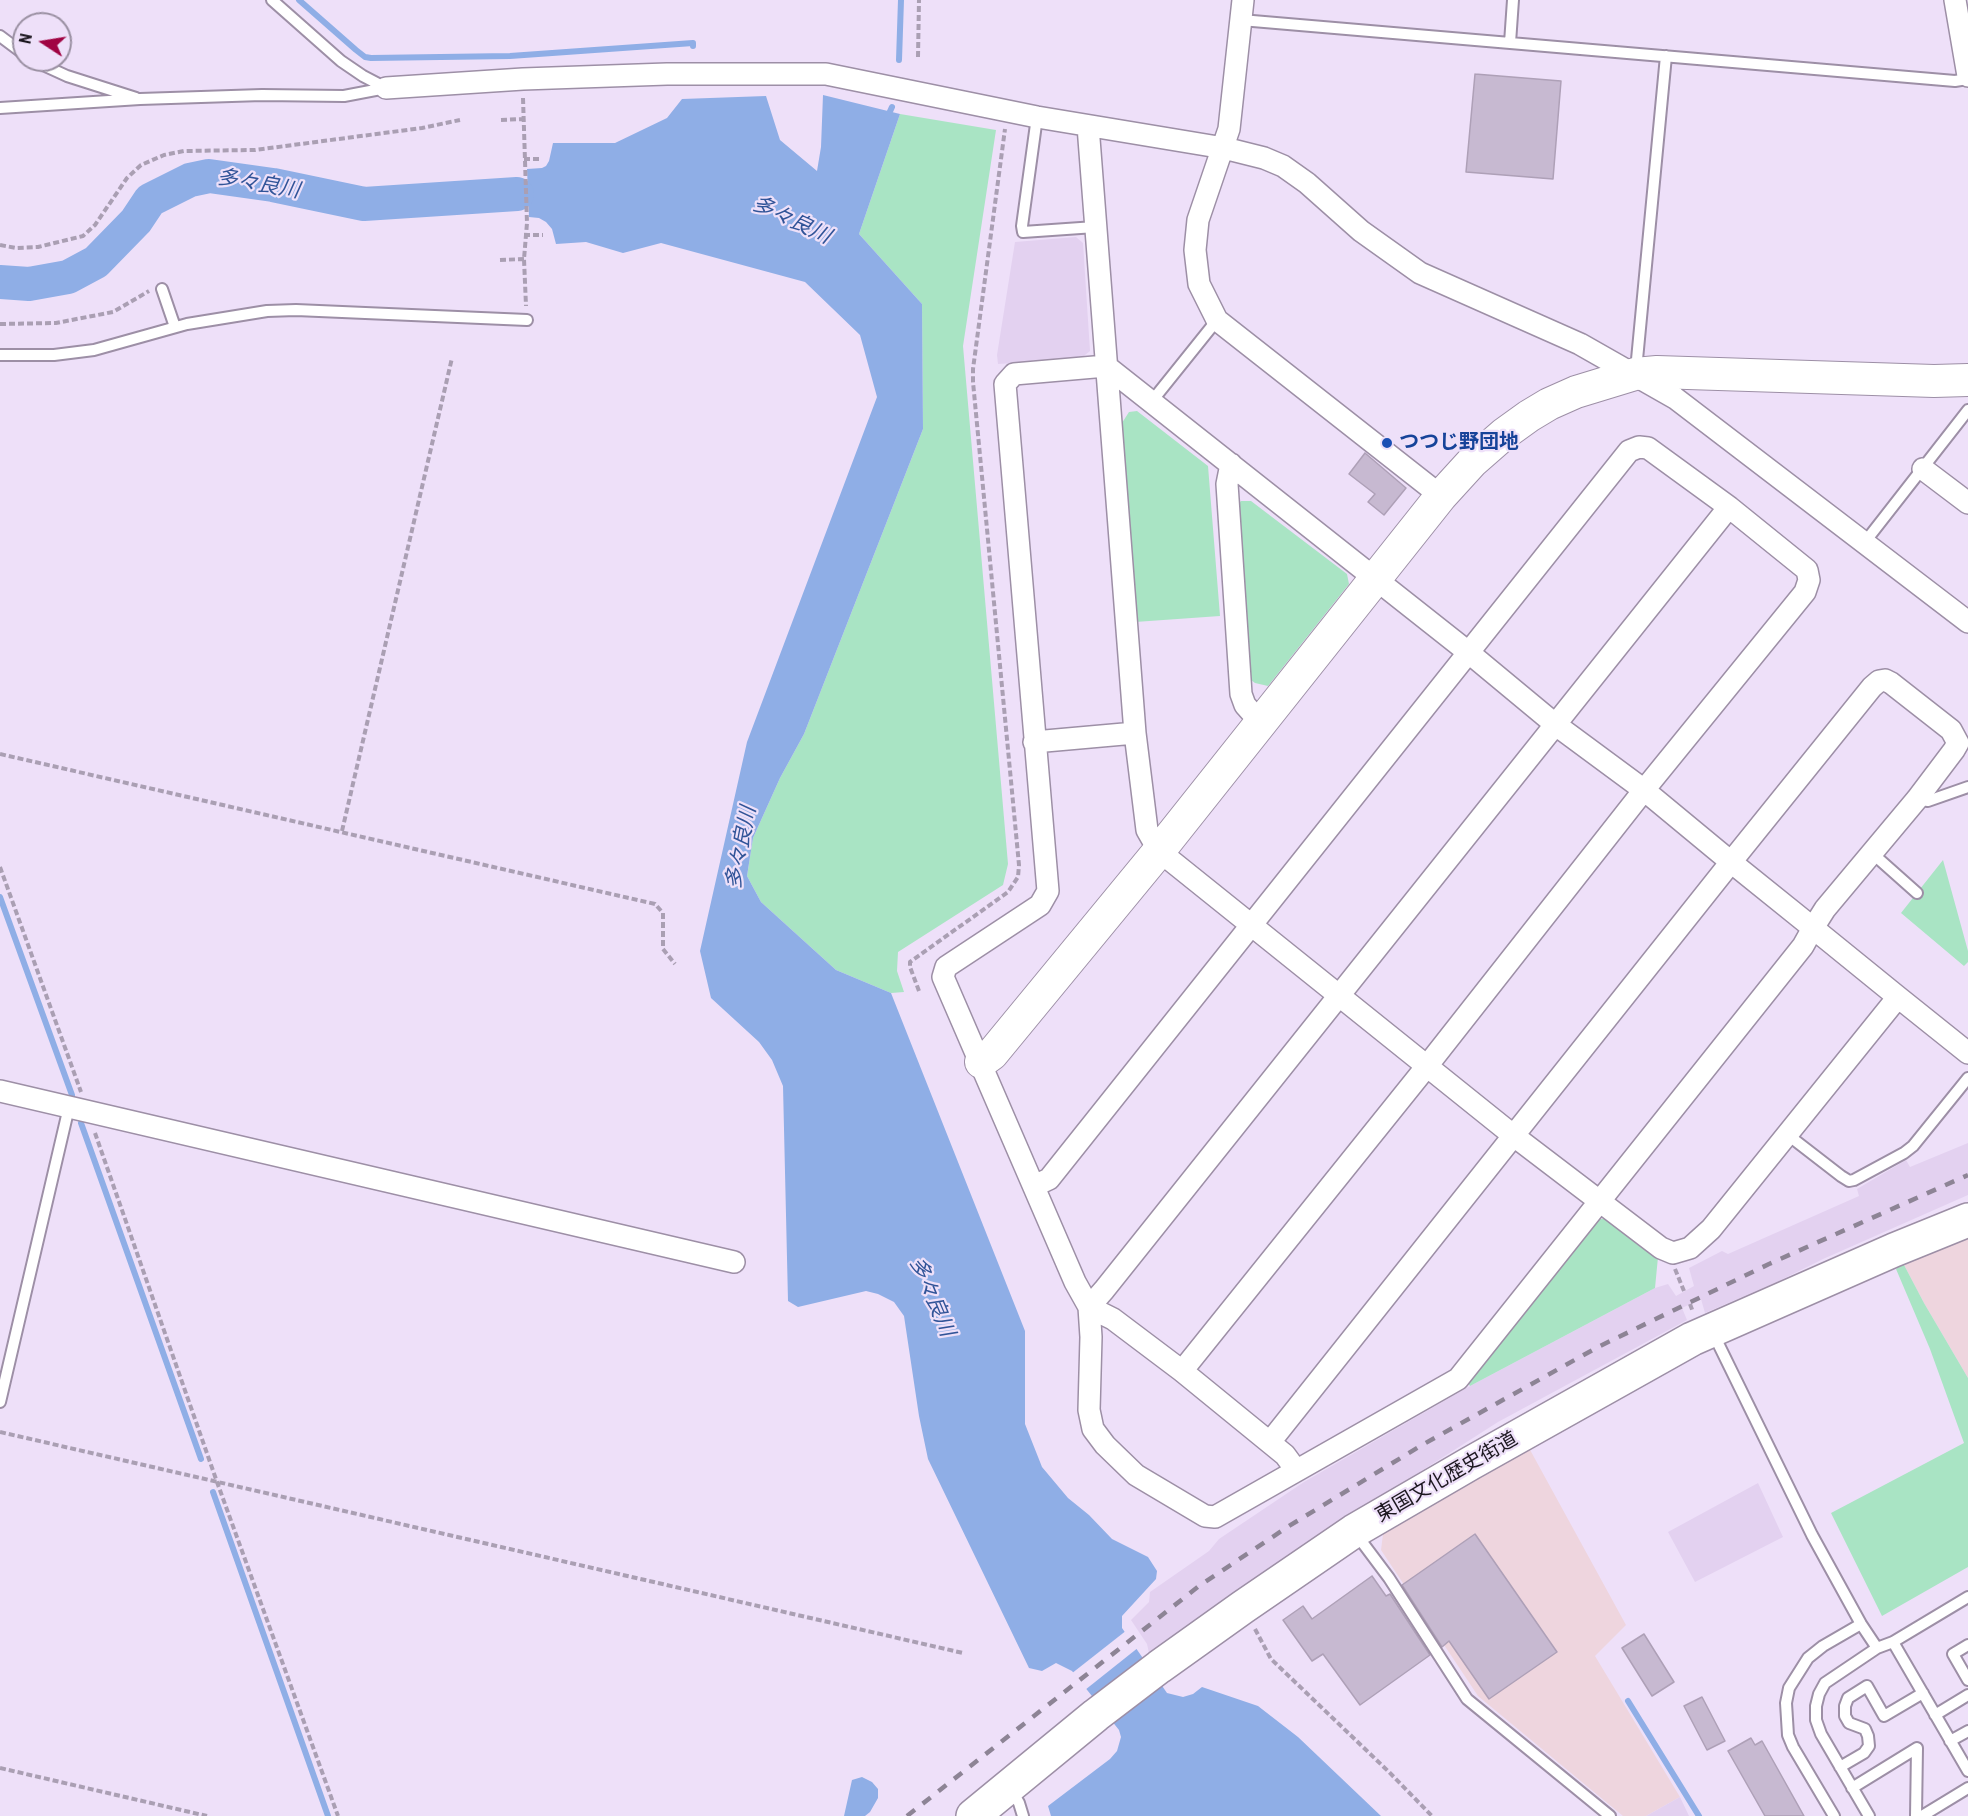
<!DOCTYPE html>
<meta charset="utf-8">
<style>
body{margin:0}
#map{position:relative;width:1968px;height:1816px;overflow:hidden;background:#eee0f9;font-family:"Roboto Condensed",sans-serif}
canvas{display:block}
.north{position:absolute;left:12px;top:12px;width:60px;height:60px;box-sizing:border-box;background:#eee0f9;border:2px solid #9a90a2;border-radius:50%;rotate:282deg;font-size:16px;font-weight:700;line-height:24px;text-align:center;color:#1c171f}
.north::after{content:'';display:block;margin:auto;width:21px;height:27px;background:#a00342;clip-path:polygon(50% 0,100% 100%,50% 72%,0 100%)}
</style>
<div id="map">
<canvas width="1968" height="1816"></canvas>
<div class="north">N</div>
</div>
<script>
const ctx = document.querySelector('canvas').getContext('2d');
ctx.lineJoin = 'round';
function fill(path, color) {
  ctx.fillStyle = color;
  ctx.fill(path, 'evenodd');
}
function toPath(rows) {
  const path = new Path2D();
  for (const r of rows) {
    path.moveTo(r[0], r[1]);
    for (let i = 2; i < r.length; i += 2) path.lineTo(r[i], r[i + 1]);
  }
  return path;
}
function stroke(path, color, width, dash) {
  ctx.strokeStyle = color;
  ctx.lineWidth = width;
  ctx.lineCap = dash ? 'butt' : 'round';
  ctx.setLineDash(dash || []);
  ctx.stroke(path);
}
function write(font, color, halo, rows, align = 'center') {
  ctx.font = font + ' "Roboto Condensed","Noto Sans JP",sans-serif';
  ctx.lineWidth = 4.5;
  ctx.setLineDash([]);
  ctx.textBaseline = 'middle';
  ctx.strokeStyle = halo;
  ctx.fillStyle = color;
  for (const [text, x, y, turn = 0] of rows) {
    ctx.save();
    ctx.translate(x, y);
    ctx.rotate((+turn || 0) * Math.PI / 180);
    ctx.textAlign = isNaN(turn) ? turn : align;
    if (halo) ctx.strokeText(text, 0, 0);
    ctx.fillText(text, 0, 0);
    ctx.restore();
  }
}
const commercial = toPath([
 [1968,1238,1968,1378,1924,1303,1903,1263],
 [1529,1448,1626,1625,1595,1656,1680,1797,1646,1816,1623,1816,1478,1696,1381,1550,1383,1534]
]);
const built = toPath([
 [1076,237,1083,243,1090,351,1080,359,998,364,997,355,1015,242],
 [1968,1143,1968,1195,1823,1259,1777,1282,1705,1313,1701,1299,1682,1308,1687,1320,1498,1422,1326,1532,1238,1590,1149,1653,1147,1644,1131,1620,1149,1602,1150,1592,1209,1551,1219,1539,1304,1482,1470,1386,1655,1288,1668,1284,1676,1296,1694,1286,1689,1268,1722,1251,1728,1254,1859,1196,1857,1189,1906,1160,1910,1167],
 [1758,1483,1783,1537,1695,1582,1668,1532],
 [1680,1797,1689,1816,1646,1816]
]);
const green = toPath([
 [900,114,996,130,963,346,1008,864,1003,885,898,952,897,971,904,992,891,993,836,970,761,902,747,876,753,838,780,778,804,734,923,429,922,304,859,234],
 [1137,411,1208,466,1220,616,1135,622,1120,426,1129,412],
 [1241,501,1251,501,1347,574,1349,584,1268,686,1255,683,1251,680,1237,505],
 [1943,860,1968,951,1968,962,1964,966,1901,913],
 [1608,1218,1658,1257,1655,1288,1470,1386,1468,1383,1594,1220],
 [1903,1263,1924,1303,1968,1378,1968,1567,1882,1616,1831,1513,1964,1443,1930,1349,1896,1269]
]);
const water = toPath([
 [823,95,900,114,859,234,922,304,923,429,804,734,780,778,753,838,747,876,761,902,836,970,891,993,1025,1331,1025,1424,1042,1467,1068,1498,1089,1515,1112,1539,1148,1557,1157,1571,1156,1579,1122,1616,1122,1628,1167,1693,1183,1697,1193,1694,1202,1687,1258,1706,1298,1737,1381,1816,1051,1816,1048,1806,1110,1759,1117,1751,1121,1737,1119,1730,1072,1671,1056,1663,1042,1671,1029,1668,928,1459,919,1416,904,1316,894,1302,878,1294,866,1291,798,1307,788,1301,783,1086,772,1060,759,1042,711,998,700,951,747,742,877,397,860,335,805,282,661,243,623,253,586,242,556,244,552,229,546,222,539,218,529,217,527,169,542,168,546,166,549,161,553,143,615,143,667,118,682,99,766,96,780,140,817,171,821,147],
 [862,1777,872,1782,878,1789,878,1798,870,1812,865,1816,844,1816,852,1780]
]);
const pier = toPath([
 [1127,1630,1139,1647,1085,1690,1071,1674]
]);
const stream = toPath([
 [299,0,356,50,365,57,371,58,510,56,693,43,693,46],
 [899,60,901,0],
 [887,118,892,107],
 [0,897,72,1095],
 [81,1123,201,1459],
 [213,1492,328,1816],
 [1628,1701,1699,1816]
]);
const river = toPath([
 [0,282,29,284,68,277,96,262,136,221,150,200,190,180,209,176,273,185,364,204,517,194]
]);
const building = toPath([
 [1475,74,1561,81,1553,179,1466,172,1475,74],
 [1365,453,1406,488,1384,515,1368,502,1375,494,1349,474,1365,453],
 [1475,1534,1557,1652,1489,1699,1449,1641,1442,1647,1402,1585,1475,1534],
 [1372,1576,1386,1596,1390,1594,1430,1655,1360,1705,1323,1654,1312,1661,1283,1620,1303,1606,1312,1619,1372,1576],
 [1644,1634,1674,1682,1652,1696,1622,1648,1644,1634],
 [1702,1697,1725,1741,1707,1750,1684,1706,1702,1697],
 [1751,1738,1755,1745,1762,1741,1804,1816,1765,1816,1728,1751,1751,1738]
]);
const path = toPath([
 [918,57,919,0],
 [523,98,527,223,524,259,526,306],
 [501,120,523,119],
 [524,159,541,159],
 [524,235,543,235],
 [0,245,16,248,38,247,83,236,95,225,127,178,141,165,164,155,184,151,255,150,422,128,460,120],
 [500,260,524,259],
 [0,324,56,323,113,312,149,291],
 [0,754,655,904,663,913,663,949,675,964],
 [342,831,452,358],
 [0,867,81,1092],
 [919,991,910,967,910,962,1008,892,1018,877,1019,865,973,382,973,369,1005,129],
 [95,1133,217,1482,338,1816],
 [1675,1269,1684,1291],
 [1690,1304,1693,1312],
 [0,1432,963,1653],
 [1255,1629,1271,1659,1388,1771,1432,1816],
 [0,1768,207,1816]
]);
const lane = toPath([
 [272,0,341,61,363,76,386,88],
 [1241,20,1955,81,1968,79],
 [0,36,24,54],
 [1510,43,1513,0],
 [32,60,67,76,136,98],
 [0,108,140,99,262,95,344,96,386,88],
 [1037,117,1022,226,1023,232,1095,227],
 [162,289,175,327],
 [0,355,54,355,94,350,187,324,267,311,296,310,527,320],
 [1636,370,1666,56],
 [1152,401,1217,320],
 [1865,542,1968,410],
 [1917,799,1928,801,1968,787],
 [1872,853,1917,893],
 [1788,1135,1841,1176,1849,1181,1854,1180,1904,1153,1913,1146,1968,1078],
 [1713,1333,1812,1535,1861,1624,1877,1648],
 [0,1402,69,1107],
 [1356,1534,1389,1578,1467,1699,1610,1816],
 [1893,1642,1968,1771],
 [1968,1645,1953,1654,1968,1680],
 [1935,1715,1968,1695],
 [1950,1741,1968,1731],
 [1840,1767,1864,1753,1869,1746,1868,1736,1865,1729,1849,1723,1845,1716,1845,1706,1848,1698,1867,1686,1884,1716,1923,1693],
 [1852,1788,1917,1748,1916,1816],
 [1011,1789,1019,1803,1023,1816],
 [1834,1816,1793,1747,1788,1735,1786,1703,1789,1688,1808,1658,1823,1646,1861,1624],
 [1869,1816,1821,1734,1816,1720,1816,1706,1819,1694,1825,1683,1877,1648,1893,1642,1968,1597],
 [1922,1816,1968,1788]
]);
const street = toPath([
 [1243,0,1229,129,1198,220,1195,250,1199,284,1217,320,1441,496],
 [1955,0,1968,76],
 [386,88,523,79,667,74,826,74,1037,117,1224,148,1264,158,1283,166,1307,183,1361,231,1420,273,1580,344,1675,398,1968,622],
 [1088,126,1135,733,1147,830,1159,851,1514,1136,1661,1248,1673,1253,1690,1248,1711,1229,1898,997],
 [1231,464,1227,484,1241,694,1245,705,1261,723],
 [1923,469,1968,503],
 [1034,742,1135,733],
 [0,1091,734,1262],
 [1034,1186,1049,1179,1629,451,1639,447,1648,448,1729,507,1807,570,1809,580,1805,592,1644,790,1427,1066,1182,1371],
 [1270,1442,1731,862,1872,687,1879,681,1885,680,1891,683,1951,730,1958,743,1954,750,1917,799,1825,909,1813,928,1803,946,1458,1379,1215,1517,1205,1516,1136,1475,1105,1445,1093,1429,1089,1410,1091,1337,1089,1307,1075,1282,943,977,946,967,1040,905,1048,891,1005,384,1014,374,1106,366,1468,652,1556,725,1644,790,1731,862,1813,928,1898,997,1968,1053],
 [1296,1470,1285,1455,1182,1371,1113,1319,1089,1307,1104,1290,1729,507]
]);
const secondary = toPath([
 [981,1062,992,1054,1159,851,1441,496,1472,462,1504,434,1529,416,1549,404,1576,392,1635,374,1657,372,1934,381,1968,380]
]);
const highway = toPath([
 [973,1816,1096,1715,1159,1667,1243,1607,1354,1531,1471,1463,1692,1339,1894,1250,1968,1220]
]);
const rail = toPath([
 [907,1816,1199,1586,1289,1526,1422,1445,1598,1347,1769,1264,1968,1175]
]);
const markers = [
 [1387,443,6,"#1a4fb4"]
];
const transitNames = [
 ["つつじ野団地",1399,443]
];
const streetNames = [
 ["東国文化歴史街道",1447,1478,-30]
];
const waterNames = [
 ["多々良川",258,185,10],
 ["多々良川",791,221,25],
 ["多々良川",742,848,-79],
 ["多々良川",931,1297,67]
];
fill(commercial, '#eed5de');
fill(built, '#e3d1f0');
fill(green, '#a9e4c4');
fill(water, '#8faee6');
fill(pier, '#eee0f9');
stroke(stream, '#8faee6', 6);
stroke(river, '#8faee6', 34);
fill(building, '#c7b9d1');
stroke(building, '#aea0b7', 1.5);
stroke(lane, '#9d8fa6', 14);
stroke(street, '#9d8fa6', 24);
stroke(secondary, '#9d8fa6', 34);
stroke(highway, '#9d8fa6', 36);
stroke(path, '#aa9fb3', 4, [6, 3]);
stroke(lane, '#fff', 10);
stroke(street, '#fff', 21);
stroke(secondary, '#fff', 32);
stroke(highway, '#fff', 33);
stroke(rail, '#8d8495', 4.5, [10, 10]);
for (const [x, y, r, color] of markers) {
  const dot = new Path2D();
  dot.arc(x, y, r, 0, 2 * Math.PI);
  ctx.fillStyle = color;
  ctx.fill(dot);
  stroke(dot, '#eee0f9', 2);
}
write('bold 20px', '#164399', '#eee0f9', transitNames, 'left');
write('20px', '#1c171f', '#eee0f9', streetNames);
write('italic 21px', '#315498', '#eee0f9', waterNames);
</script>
